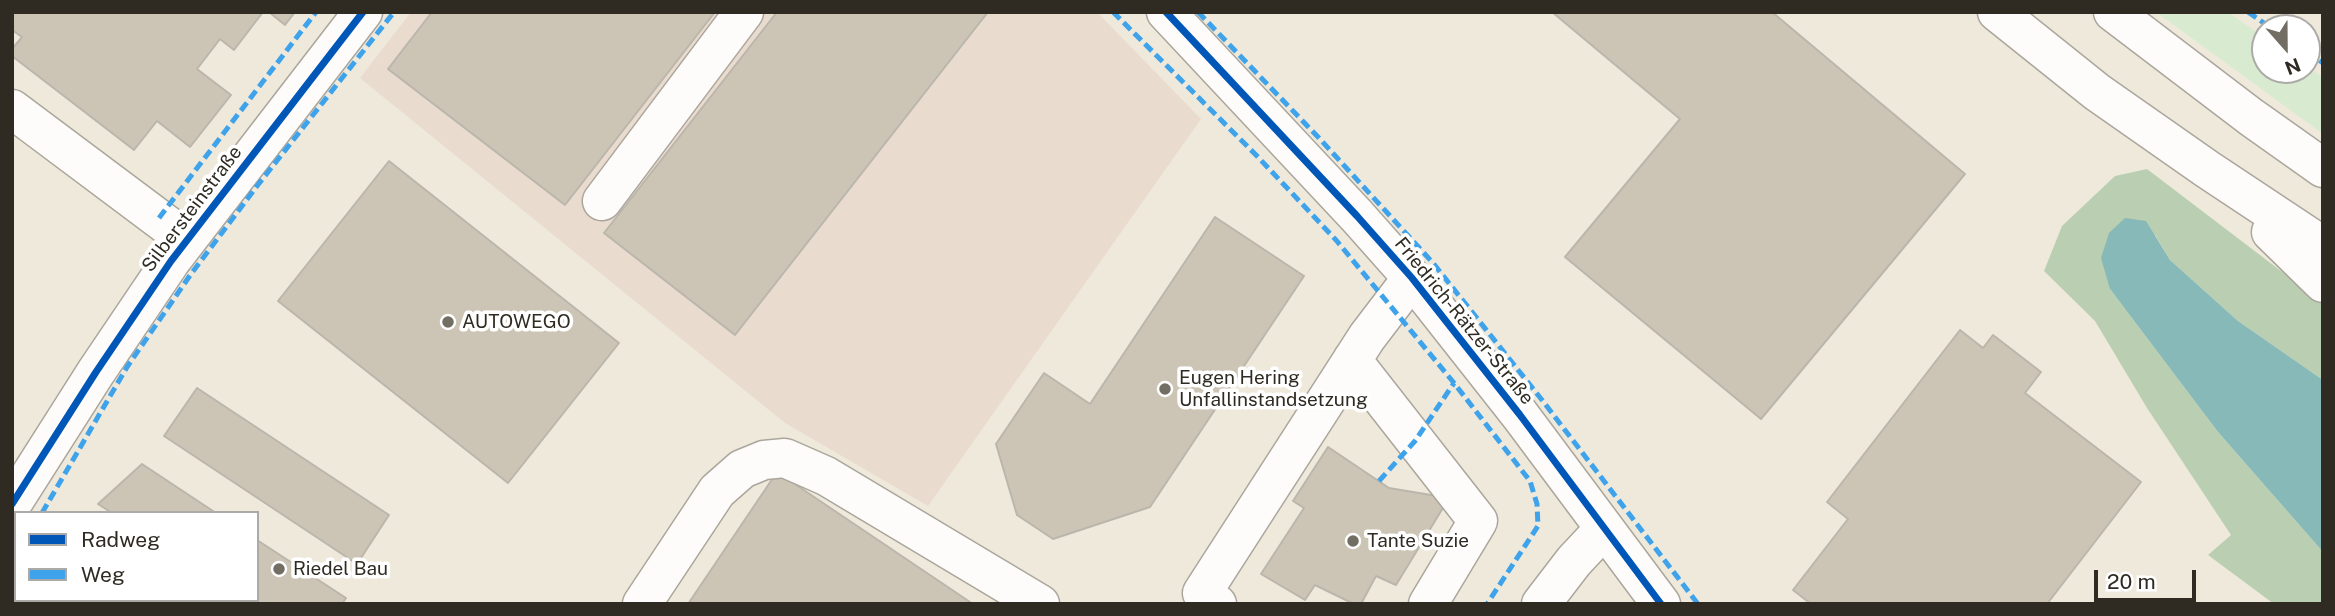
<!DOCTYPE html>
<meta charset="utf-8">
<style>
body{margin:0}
#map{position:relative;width:2335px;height:616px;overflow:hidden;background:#efe9dc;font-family:"Public Sans",sans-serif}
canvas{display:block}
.frame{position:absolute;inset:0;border:14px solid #2f2b22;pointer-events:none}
.legend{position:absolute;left:14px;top:511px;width:245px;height:91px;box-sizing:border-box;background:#fff;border:2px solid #acaaa7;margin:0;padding:9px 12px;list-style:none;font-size:21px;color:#2f2b22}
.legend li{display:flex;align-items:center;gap:14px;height:35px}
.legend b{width:35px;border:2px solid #acaaa7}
.north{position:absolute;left:2251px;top:14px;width:70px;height:70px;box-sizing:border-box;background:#fff;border:2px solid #acaaa7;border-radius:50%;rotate:159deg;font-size:19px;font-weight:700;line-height:28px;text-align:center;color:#2f2b22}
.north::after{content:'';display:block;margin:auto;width:24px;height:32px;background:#726e63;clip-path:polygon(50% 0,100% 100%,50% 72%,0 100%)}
.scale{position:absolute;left:2094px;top:570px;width:102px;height:32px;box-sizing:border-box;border:4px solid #2f2b22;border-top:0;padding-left:9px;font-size:21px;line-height:24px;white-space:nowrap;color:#2f2b22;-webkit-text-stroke:5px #fff;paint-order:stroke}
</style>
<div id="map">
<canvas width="2335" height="616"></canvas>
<div class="frame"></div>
<ul class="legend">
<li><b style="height:9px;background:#0057b8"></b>Radweg</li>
<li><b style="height:9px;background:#3ea3ea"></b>Weg</li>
</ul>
<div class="north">N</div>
<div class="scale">20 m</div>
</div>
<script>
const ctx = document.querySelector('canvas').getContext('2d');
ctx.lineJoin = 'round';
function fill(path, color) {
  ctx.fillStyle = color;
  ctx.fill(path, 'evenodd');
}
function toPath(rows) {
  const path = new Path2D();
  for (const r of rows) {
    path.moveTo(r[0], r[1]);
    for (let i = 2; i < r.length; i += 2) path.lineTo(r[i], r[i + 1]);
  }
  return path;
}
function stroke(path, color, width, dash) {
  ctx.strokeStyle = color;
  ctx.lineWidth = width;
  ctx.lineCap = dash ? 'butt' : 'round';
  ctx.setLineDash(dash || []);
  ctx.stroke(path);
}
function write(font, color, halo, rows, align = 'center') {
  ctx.font = font + ' "Public Sans",sans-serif';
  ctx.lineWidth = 7;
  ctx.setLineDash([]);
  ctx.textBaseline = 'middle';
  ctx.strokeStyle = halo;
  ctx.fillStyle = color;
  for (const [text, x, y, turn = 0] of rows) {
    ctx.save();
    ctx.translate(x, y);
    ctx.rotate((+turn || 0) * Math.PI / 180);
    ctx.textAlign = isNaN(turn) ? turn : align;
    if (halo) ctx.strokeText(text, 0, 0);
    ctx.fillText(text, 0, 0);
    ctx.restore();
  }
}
const industrial = toPath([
 [411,12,1097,12,1201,119,928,506,785,423,360,78]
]);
const green = toPath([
 [2156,12,2228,12,2265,38,2265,70,2307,70,2307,67,2323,77,2323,134]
]);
const forest = toPath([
 [2147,169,2323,303,2323,380,2238,321,2170,260,2155,235,2110,289,2218,432,2323,552,2323,604,2274,604,2208,555,2231,535,2147,408,2095,321,2044,271,2062,226,2115,176]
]);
const water = toPath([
 [2125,218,2146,221,2170,260,2238,321,2323,380,2323,552,2218,432,2110,289,2101,258,2109,233]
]);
const building = toPath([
 [12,12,263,12,234,50,220,39,197,69,231,95,190,147,157,121,134,150,12,56,12,49,22,37,12,30,12,12],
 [269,12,295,12,285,25,269,12],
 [432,12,715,12,565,205,388,69,432,12],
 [777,12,988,12,735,335,604,233,777,12],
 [1552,12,1772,12,1965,174,1761,419,1565,257,1680,119,1552,12],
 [389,161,619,343,508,483,278,301,389,161],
 [1215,217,1304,276,1150,507,1053,539,1017,515,996,444,1044,373,1090,404,1215,217],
 [1960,330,1983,348,1993,335,2041,372,2025,393,2141,482,2047,604,1811,604,1793,590,1848,519,1827,502,1960,330],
 [197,388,389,515,357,564,164,436,197,388],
 [1328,447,1389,488,1449,498,1396,585,1376,576,1361,604,1354,604,1315,585,1305,600,1261,574,1304,508,1293,501,1328,447],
 [142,464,216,513,112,513,98,504,142,464],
 [777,472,973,604,688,604,777,472],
 [257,540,346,598,342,604,92,604,93,600,257,600,257,540]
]);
const minor = toPath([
 [1166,12,1357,216,1412,278,1520,415,1661,604],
 [12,109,187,240],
 [602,201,744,12],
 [1352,360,1478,521,1428,604],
 [12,504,96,372,171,261,363,12],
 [642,604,717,491,742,469,764,460,785,458,826,476,1040,604],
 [1217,604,1202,593,1367,337,1412,278],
 [1541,604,1574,561,1604,529]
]);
const highway = toPath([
 [1997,12,2097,92,2207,169,2323,246],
 [2113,12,2251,117,2323,168],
 [2271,232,2323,283]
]);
const quiet = toPath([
 [1113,12,1257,156,1336,240,1454,383,1530,481,1537,504,1538,526,1487,604],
 [1198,12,1319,138,1433,263,1542,400,1698,604],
 [2248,12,2271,28],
 [2307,52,2323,63],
 [159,218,316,12],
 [1379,481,1415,441,1454,383],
 [42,513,127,367,191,274,257,186,394,12],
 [12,563,16,557]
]);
const cycleway = toPath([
 [1166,12,1357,216,1412,278,1520,415,1661,604],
 [12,504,96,372,171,261,363,12]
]);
const markers = [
 [448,322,7,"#726e63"],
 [1165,389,7,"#726e63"],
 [1353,541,7,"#726e63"],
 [279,569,7,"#726e63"]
];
const streetNames = [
 ["Silbersteinstraße",192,209,-53],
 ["Friedrich-Rätzer-Straße",1464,321,51]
];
const poiNames = [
 ["AUTOWEGO",462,322],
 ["Eugen Hering",1179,378],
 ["Unfallinstandsetzung",1179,400],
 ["Tante Suzie",1367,541],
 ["Riedel Bau",293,569]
];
fill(industrial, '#eadbcf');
fill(green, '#d8ebd0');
fill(forest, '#bacfb2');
fill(water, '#86b9b8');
fill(building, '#ccc5b5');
stroke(building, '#bbb6ac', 2);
stroke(minor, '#aba69c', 41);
stroke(highway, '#aba69c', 41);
stroke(minor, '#fdfcfa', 38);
stroke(highway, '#fdfcfa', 38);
stroke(quiet, '#3ea3ea', 5, [10, 5]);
stroke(cycleway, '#0057b8', 7);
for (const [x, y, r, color] of markers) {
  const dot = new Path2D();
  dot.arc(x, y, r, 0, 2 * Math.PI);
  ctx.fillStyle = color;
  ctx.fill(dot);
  stroke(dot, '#fff', 2.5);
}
write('19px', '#2f2b22', '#fff', streetNames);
write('19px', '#2f2b22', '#fff', poiNames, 'left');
</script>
